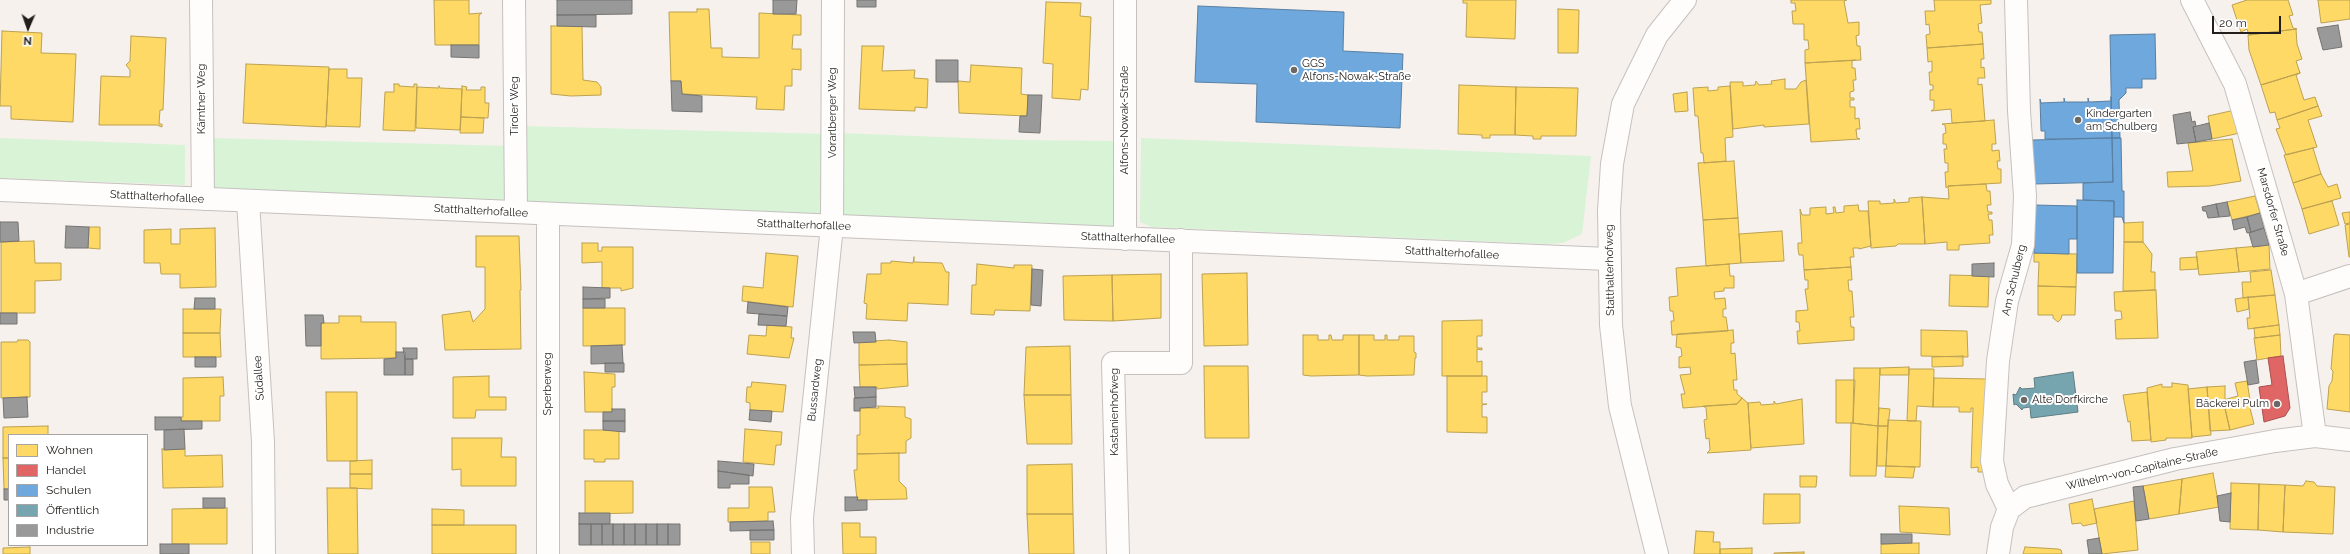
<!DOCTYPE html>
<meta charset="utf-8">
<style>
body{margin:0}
#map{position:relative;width:2350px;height:554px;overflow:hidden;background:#f6f1ed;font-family:Raleway,sans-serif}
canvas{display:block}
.legend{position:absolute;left:8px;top:434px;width:140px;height:112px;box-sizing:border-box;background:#fff;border:1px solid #a6a5a4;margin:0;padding:5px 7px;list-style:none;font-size:12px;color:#211e1b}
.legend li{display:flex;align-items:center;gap:8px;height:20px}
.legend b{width:20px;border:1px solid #a6a5a4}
.north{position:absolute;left:8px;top:8px;width:40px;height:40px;-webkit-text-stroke:3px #fff;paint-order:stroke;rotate:182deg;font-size:11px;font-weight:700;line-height:16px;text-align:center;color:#211e1b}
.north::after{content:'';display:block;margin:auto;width:14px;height:18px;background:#211e1b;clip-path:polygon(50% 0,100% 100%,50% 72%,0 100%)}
.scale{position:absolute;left:2212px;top:16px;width:69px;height:18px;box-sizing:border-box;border:2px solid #211e1b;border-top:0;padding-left:5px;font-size:12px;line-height:14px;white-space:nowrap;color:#211e1b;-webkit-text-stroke:3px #fff;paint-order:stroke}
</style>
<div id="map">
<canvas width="2350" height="554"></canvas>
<ul class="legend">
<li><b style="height:11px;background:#ffd966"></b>Wohnen</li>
<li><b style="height:11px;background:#e06666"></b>Handel</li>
<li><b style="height:11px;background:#6fa8dc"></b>Schulen</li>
<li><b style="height:11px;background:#76a5af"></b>Öffentlich</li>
<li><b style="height:11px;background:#999"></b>Industrie</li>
</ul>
<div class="north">N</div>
<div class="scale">20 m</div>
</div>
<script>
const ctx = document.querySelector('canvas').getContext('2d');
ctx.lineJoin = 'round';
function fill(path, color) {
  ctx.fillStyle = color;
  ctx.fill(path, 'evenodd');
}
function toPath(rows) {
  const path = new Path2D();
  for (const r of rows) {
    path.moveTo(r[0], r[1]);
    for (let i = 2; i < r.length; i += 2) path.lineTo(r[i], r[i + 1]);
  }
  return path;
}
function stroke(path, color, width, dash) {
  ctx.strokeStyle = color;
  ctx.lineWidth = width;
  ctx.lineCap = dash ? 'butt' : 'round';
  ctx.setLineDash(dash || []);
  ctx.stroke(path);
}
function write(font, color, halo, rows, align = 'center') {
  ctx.font = font + ' Raleway,sans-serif';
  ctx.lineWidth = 4;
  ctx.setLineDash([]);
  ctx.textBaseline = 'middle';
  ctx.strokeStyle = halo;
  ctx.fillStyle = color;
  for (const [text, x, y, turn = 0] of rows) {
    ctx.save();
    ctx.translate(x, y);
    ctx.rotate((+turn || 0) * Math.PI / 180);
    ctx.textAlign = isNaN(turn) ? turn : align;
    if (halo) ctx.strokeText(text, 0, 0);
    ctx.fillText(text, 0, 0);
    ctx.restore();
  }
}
const green = toPath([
 [522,126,826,134,824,215,523,202],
 [839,133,1017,140,1120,141,1119,231,836,218],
 [0,138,185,145,185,185,0,178],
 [211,138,510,146,510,202,211,191],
 [1141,138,1591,156,1582,234,1563,243,1546,244,1152,227,1140,222]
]);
const homes = toPath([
 [434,0,469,0,469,14,482,13,479,15,479,45,435,45,434,0],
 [1463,0,1516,0,1515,39,1466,37,1467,3,1463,3,1463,0],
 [1791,0,1847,0,1844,1,1848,23,1859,22,1859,35,1856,36,1857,46,1860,46,1861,60,1805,63,1805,50,1809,49,1808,40,1804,40,1804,24,1793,24,1792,11,1796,11,1795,3,1791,3,1791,0],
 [1934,0,1991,0,1991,4,1980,5,1982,23,1978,24,1979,32,1982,32,1983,44,1927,48,1926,35,1930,34,1929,24,1926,25,1925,11,1935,11,1934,0],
 [2247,0,2288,0,2293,15,2289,16,2293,28,2297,29,2249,35,2247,29,2241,32,2232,5,2247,0],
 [2318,0,2350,0,2350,19,2321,23,2318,0],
 [1046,2,1081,3,1080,16,1091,17,1088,90,1081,89,1080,100,1052,98,1053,64,1043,63,1046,2],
 [697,9,709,9,711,48,722,48,722,57,759,58,759,13,801,15,801,35,793,35,792,49,801,49,801,70,792,69,792,86,785,86,784,110,756,109,757,97,682,94,681,81,671,81,669,12,697,12,697,9],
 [1558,9,1579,10,1578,53,1558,53,1558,9],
 [551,26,582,26,583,80,597,82,601,87,601,95,571,96,551,94,551,26],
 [2296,29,2297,44,2302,59,2296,61,2300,73,2261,85,2249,50,2248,35,2296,29],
 [2,31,42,33,41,53,76,54,73,122,11,119,11,106,0,106,2,31],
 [131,36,166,38,163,110,160,110,159,124,162,124,162,127,157,125,99,125,101,76,130,77,130,70,126,65,130,61,131,36],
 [1983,44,1984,59,1981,59,1981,68,1984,67,1985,78,1978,78,1978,85,1982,84,1985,121,1952,123,1951,109,1931,111,1934,109,1934,100,1930,100,1930,90,1933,90,1933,85,1930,85,1929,72,1932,72,1932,61,1928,62,1927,48,1983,44],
 [862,46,884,46,882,71,915,70,914,78,928,79,927,108,915,107,915,111,859,109,862,46],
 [1855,60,1852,61,1852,68,1855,68,1856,80,1853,80,1854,91,1850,92,1850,98,1854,98,1854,100,1850,100,1850,107,1855,107,1855,119,1859,118,1860,129,1856,129,1857,138,1860,139,1811,142,1805,63,1855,60],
 [246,64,329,67,326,127,243,123,246,64],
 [971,65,1022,68,1021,94,1028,95,1027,116,959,113,958,81,970,82,971,65],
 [329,69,347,69,347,78,362,78,360,127,326,126,329,69],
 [2300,73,2296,75,2304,100,2315,97,2318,106,2277,120,2275,112,2270,113,2261,85,2300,73],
 [1785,79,1785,89,1796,89,1801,82,1806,80,1809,124,1764,127,1764,125,1733,129,1730,82,1743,82,1743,86,1755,85,1756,81,1759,85,1772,84,1771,81,1785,79],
 [394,84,399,84,399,86,414,87,414,84,417,84,415,131,383,130,385,92,394,92,394,84],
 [1459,85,1516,87,1515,135,1490,135,1490,138,1482,138,1482,135,1458,134,1459,85],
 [439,86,440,88,462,89,460,130,416,128,417,87,439,88,439,86],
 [462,86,467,87,466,90,481,90,481,87,485,87,485,103,489,103,488,118,461,117,462,86],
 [1730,86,1733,137,1725,138,1726,161,1704,163,1703,153,1701,153,1698,116,1695,116,1693,88,1708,87,1708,91,1718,90,1718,87,1730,86],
 [1516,87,1578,88,1576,136,1541,136,1541,139,1533,139,1533,136,1515,135,1516,87],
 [1687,92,1688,111,1675,112,1673,94,1687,92],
 [2318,106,2322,116,2308,120,2317,147,2286,155,2276,129,2280,128,2277,120,2318,106],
 [2235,110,2240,133,2212,139,2208,116,2235,110],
 [461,117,484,118,483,133,460,133,461,117],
 [1994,120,1996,144,1992,144,1992,151,1999,150,2000,161,1997,161,1998,169,2001,169,2001,183,1948,186,1946,188,1945,172,1948,172,1948,163,1945,163,1944,149,1947,149,1946,144,1943,144,1943,134,1946,133,1945,125,1942,124,1994,120],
 [2232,139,2241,181,2210,186,2168,187,2167,172,2193,171,2188,143,2232,139],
 [2313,148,2321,174,2293,183,2284,155,2313,148],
 [1734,161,1738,218,1703,220,1698,163,1734,161],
 [2321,174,2328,187,2337,184,2341,198,2302,209,2293,183,2321,174],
 [1986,184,1987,191,1990,191,1991,205,1987,205,1988,212,1992,212,1992,214,1988,214,1989,220,1992,220,1993,235,1989,235,1990,243,1959,245,1959,250,1947,250,1947,242,1925,244,1922,197,1949,199,1948,186,1986,184],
 [2255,196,2260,213,2232,220,2227,202,2255,196],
 [1922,197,1925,244,1898,244,1896,246,1871,248,1868,201,1880,201,1880,204,1894,203,1894,199,1896,203,1909,202,1909,198,1922,197],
 [2332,201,2339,225,2309,234,2302,209,2332,201],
 [1858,205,1859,211,1868,211,1871,246,1859,249,1859,248,1853,248,1854,257,1850,257,1851,267,1804,270,1803,255,1799,255,1798,249,1798,243,1802,243,1800,209,1802,215,1810,215,1810,208,1826,207,1826,214,1834,213,1833,207,1835,207,1836,213,1844,212,1844,206,1858,205],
 [2350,212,2350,223,2345,224,2342,213,2350,212],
 [1738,218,1741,263,1706,266,1703,220,1738,218],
 [2143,222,2143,242,2124,242,2124,223,2143,222],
 [2350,224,2350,257,2349,257,2345,225,2350,224],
 [89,227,100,227,100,249,88,248,89,227],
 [215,228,216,287,180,288,180,274,161,274,160,263,144,263,144,230,171,229,171,244,180,244,180,229,215,228],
 [1782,231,1784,261,1741,263,1739,234,1782,231],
 [476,236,519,236,521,290,520,290,521,349,445,350,442,315,470,311,473,322,485,309,485,267,476,267,476,236],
 [34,241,35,263,61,263,61,280,35,281,35,313,1,313,1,242,34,241],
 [2124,242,2143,242,2152,254,2151,272,2155,272,2155,290,2123,291,2124,242],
 [582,243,598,243,598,251,602,251,602,247,633,247,633,288,621,291,621,288,602,288,602,262,582,263,582,243],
 [2269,245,2270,269,2239,272,2236,248,2269,245],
 [2236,248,2239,272,2199,275,2196,252,2236,248],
 [766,253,798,256,793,307,742,301,743,286,763,288,766,253],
 [2034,253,2077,254,2076,287,2038,286,2039,262,2034,262,2034,253],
 [914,257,914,262,942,263,946,272,949,272,948,305,908,303,907,321,866,319,867,304,864,303,867,274,881,274,881,263,891,263,891,261,913,263,914,257],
 [2197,257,2198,269,2180,270,2180,258,2197,257],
 [977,264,1014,268,1014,265,1032,265,1030,311,995,310,994,315,971,314,972,285,976,285,977,264],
 [1729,264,1730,276,1734,276,1734,288,1724,288,1724,291,1714,292,1715,299,1725,298,1726,309,1723,309,1723,317,1726,317,1728,331,1672,335,1671,321,1674,321,1673,311,1670,311,1669,297,1678,296,1676,268,1729,264],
 [1851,267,1852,280,1848,280,1849,291,1852,291,1854,317,1850,317,1851,327,1854,327,1854,340,1798,344,1797,331,1800,331,1799,322,1796,322,1796,311,1808,310,1805,289,1808,289,1808,280,1805,280,1804,270,1851,267],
 [2271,270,2275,295,2243,298,2242,282,2251,282,2250,272,2271,270],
 [1247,273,1248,345,1204,346,1202,274,1247,273],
 [1161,274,1161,318,1113,321,1112,275,1161,274],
 [1112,275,1113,321,1064,320,1063,276,1112,275],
 [1950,275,1989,276,1988,307,1949,306,1950,275],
 [2038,286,2076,287,2075,315,2062,315,2061,319,2058,322,2053,318,2053,315,2038,315,2038,286],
 [2156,290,2158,338,2116,339,2115,320,2122,319,2121,311,2115,311,2114,292,2156,290],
 [2275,295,2279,325,2248,329,2247,318,2250,318,2248,297,2275,295],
 [2248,297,2249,309,2237,312,2235,299,2248,297],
 [583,308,625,308,625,345,583,346,583,308],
 [183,309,221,309,220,333,183,333,183,309],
 [339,316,361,316,361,322,396,322,396,358,321,359,321,323,339,323,339,316],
 [1482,320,1482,336,1477,336,1477,348,1482,348,1482,350,1477,349,1477,362,1482,361,1482,376,1442,376,1442,321,1482,320],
 [767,325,792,327,791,338,794,338,789,358,747,354,749,335,766,336,767,325],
 [2279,325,2280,335,2255,338,2254,328,2279,325],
 [1733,330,1734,343,1731,343,1731,354,1735,353,1737,380,1733,380,1734,390,1737,390,1737,394,1742,398,1737,404,1683,408,1681,394,1685,394,1680,375,1691,374,1690,367,1679,368,1679,357,1682,356,1681,348,1676,347,1677,334,1733,330],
 [1921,330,1967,331,1968,357,1921,356,1921,330],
 [183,333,220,333,221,357,183,357,183,333],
 [2336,334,2350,335,2350,412,2327,409,2329,386,2332,381,2333,371,2331,369,2334,335,2336,334],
 [1303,335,1318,335,1318,340,1329,340,1329,335,1331,335,1332,340,1343,340,1343,335,1359,335,1359,375,1311,376,1303,375,1303,335],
 [1359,335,1374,335,1374,340,1385,340,1385,335,1387,335,1387,340,1399,340,1399,336,1414,336,1414,352,1416,353,1416,358,1415,358,1414,375,1367,376,1359,375,1359,335],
 [2280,335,2281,356,2257,360,2254,338,2280,335],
 [18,340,28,340,30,342,30,397,1,398,1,342,17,342,18,340],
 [889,340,907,342,907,364,859,365,859,342,889,340],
 [1070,346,1071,395,1024,395,1026,347,1070,346],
 [1963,356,1963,366,1932,367,1932,357,1963,356],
 [907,364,908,386,877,389,877,387,860,387,859,365,907,364],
 [1204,366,1248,366,1249,438,1205,438,1204,366],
 [1909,367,1909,375,1880,375,1880,368,1909,367],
 [1854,368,1880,368,1878,426,1853,423,1854,368],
 [1909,369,1934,369,1933,407,1917,406,1916,421,1907,421,1909,369],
 [584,372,615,374,615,387,612,387,612,412,585,412,584,372],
 [489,376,489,397,506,397,506,410,476,410,475,418,453,418,453,377,489,376],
 [1447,376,1487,376,1487,392,1482,392,1482,404,1487,404,1482,405,1482,417,1487,417,1487,433,1447,432,1447,376],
 [223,377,224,396,220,396,220,421,181,421,181,417,183,417,183,378,223,377],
 [1934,378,1986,379,1985,472,1978,472,1978,467,1971,468,1973,408,1971,408,1971,412,1959,412,1959,407,1933,407,1934,378],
 [1836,380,1855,380,1853,423,1836,423,1836,380],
 [2247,381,2250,400,2248,400,2254,424,2230,430,2223,400,2238,396,2235,383,2247,381],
 [752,382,786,385,783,412,750,410,750,403,746,402,747,387,751,387,752,382],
 [2172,383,2188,385,2192,438,2166,438,2166,440,2151,442,2147,388,2162,384,2162,387,2172,387,2172,383],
 [2225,386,2225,399,2223,400,2230,430,2210,431,2207,387,2225,386],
 [2207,387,2211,435,2192,437,2188,389,2207,387],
 [326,392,357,392,357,461,327,461,326,392],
 [2147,392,2151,440,2132,441,2130,421,2128,422,2123,395,2147,392],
 [1024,395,1071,395,1072,444,1027,444,1024,395],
 [1742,398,1748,403,1751,450,1707,453,1710,450,1709,438,1706,439,1704,420,1707,419,1706,408,1703,406,1737,404,1742,398],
 [1802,399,1804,444,1751,448,1748,403,1760,402,1761,405,1774,404,1774,401,1776,404,1802,399],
 [878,406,905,407,905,417,911,419,911,438,906,441,906,453,857,454,857,435,860,435,860,408,879,408,878,406],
 [1879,408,1890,409,1888,426,1878,426,1879,408],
 [1888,420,1921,421,1920,467,1886,466,1888,420],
 [1851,423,1878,426,1876,476,1850,476,1851,423],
 [48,426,48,435,9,435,9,458,3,458,3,427,48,426],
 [1878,426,1888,426,1886,466,1877,466,1878,426],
 [745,429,782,432,781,445,776,445,774,465,743,462,745,429],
 [584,430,619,430,619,459,605,459,605,462,594,462,594,459,584,459,584,430],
 [452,438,502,438,501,457,516,457,516,486,461,486,461,469,452,470,452,438],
 [162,449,185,449,185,456,222,455,223,487,163,488,162,449],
 [899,453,899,481,906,488,907,499,857,500,854,470,857,470,857,454,899,453],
 [3,458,9,458,9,489,4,489,3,458],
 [372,460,372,474,350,474,350,461,372,460],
 [1072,464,1073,514,1027,514,1027,465,1072,464],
 [1886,466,1915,467,1913,478,1885,477,1886,466],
 [2213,473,2219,507,2179,514,2182,479,2213,473],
 [350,474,372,474,372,489,350,488,350,474],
 [1800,476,1817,476,1816,487,1800,487,1800,476],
 [2182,479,2179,514,2149,519,2143,486,2182,479],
 [585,481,633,481,633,513,585,514,585,481],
 [2306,481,2314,482,2317,486,2335,487,2333,534,2283,532,2285,485,2303,486,2306,481],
 [2231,483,2259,484,2258,530,2230,529,2231,483],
 [2259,484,2285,485,2283,532,2258,530,2259,484],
 [749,487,772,487,775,512,768,512,768,521,728,522,728,508,749,508,749,487],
 [327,488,357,488,358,554,328,554,327,488],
 [1764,494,1800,494,1800,523,1763,524,1764,494],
 [2092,499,2097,523,2083,526,2081,523,2072,524,2069,504,2092,499],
 [2134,501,2138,550,2102,554,2094,509,2134,501],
 [1899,506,1949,508,1950,535,1900,532,1899,506],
 [227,508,227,544,172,544,172,509,227,508],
 [432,509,464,510,464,525,432,525,432,509],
 [1027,514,1073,514,1074,554,1029,554,1027,514],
 [842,523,860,523,860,537,876,537,876,554,843,554,842,523],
 [432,525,516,525,516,554,432,554,432,525],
 [1696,531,1714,532,1713,542,1720,542,1720,554,1694,554,1696,531],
 [751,542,770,542,770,554,751,554,751,542],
 [1919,543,1919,554,1881,554,1881,544,1919,543],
 [30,547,30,554,3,554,3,548,30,547],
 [2025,547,2058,549,2061,550,2062,554,2023,554,2025,547],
 [1752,548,1752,554,1720,554,1720,549,1752,548],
 [1804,552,1804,554,1774,554,1774,553,1804,552]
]);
const shops = toPath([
 [2283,356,2290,408,2285,416,2264,422,2259,387,2272,385,2268,358,2283,356]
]);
const schools = toPath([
 [1198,6,1344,12,1343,51,1403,54,1400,128,1256,122,1257,84,1195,82,1198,6],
 [2155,34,2156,79,2142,79,2142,88,2126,88,2126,93,2119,100,2120,138,2112,138,2110,35,2155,34],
 [2111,97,2112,138,2045,139,2045,131,2041,131,2040,99,2041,103,2064,102,2064,98,2065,102,2088,102,2088,98,2089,102,2111,101,2111,97],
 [2112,138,2113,182,2034,184,2032,140,2112,138],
 [2112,138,2121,138,2122,191,2124,191,2124,223,2122,217,2114,217,2114,201,2083,200,2083,183,2113,182,2112,138],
 [2077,200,2114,201,2113,273,2077,273,2077,200],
 [2034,205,2077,206,2077,239,2069,239,2069,254,2034,253,2034,205]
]);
const public = toPath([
 [2073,372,2078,412,2031,418,2030,407,2023,408,2022,410,2016,404,2014,405,2013,394,2016,395,2020,387,2022,389,2035,388,2034,378,2073,372]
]);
const industry = toPath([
 [557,0,632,0,632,14,557,15,557,0],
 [773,0,797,0,796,14,773,14,773,0],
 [857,0,876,0,876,7,857,7,857,0],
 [557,15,596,15,596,27,557,26,557,15],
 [2338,25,2342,47,2323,50,2317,28,2338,25],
 [451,45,479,45,479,58,451,57,451,45],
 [936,60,958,60,958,82,936,82,936,60],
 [671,81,681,81,682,94,702,96,702,112,672,111,671,81],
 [1028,95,1042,95,1040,133,1019,132,1020,116,1027,116,1028,95],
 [2190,112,2192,122,2195,121,2196,126,2193,127,2196,142,2177,144,2173,115,2190,112],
 [2209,123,2212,139,2196,142,2193,127,2209,123],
 [2227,202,2230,216,2219,217,2216,204,2227,202],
 [2216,204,2219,217,2208,218,2206,211,2203,211,2202,207,2216,204],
 [2260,213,2264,228,2251,232,2247,217,2260,213],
 [2247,217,2251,232,2247,233,2245,227,2234,230,2232,220,2247,217],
 [0,222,18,222,19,241,0,242,0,222],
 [66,226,89,227,88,248,65,248,66,226],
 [2264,228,2269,245,2253,247,2249,233,2264,228],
 [1994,263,1994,277,1972,276,1972,264,1994,263],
 [1032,269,1043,270,1041,306,1031,305,1032,269],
 [583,287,610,288,610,298,583,299,583,287],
 [195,298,215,298,215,309,194,309,195,298],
 [583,299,605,299,605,308,583,308,583,299],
 [748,302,788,307,787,316,747,313,748,302],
 [0,313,17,313,17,324,0,324,0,313],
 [759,314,787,316,786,326,758,325,759,314],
 [305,315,323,315,324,323,321,323,321,346,306,346,305,315],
 [853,332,875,332,876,342,854,343,853,332],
 [622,345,623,363,591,364,591,346,622,345],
 [403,348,417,348,417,359,405,359,403,348],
 [396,352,405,352,405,375,384,375,384,359,396,358,396,352],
 [195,357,216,357,216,367,195,367,195,357],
 [405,359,413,359,413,375,405,375,405,359],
 [2256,360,2259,383,2248,385,2244,362,2256,360],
 [605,363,624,363,624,372,605,372,605,363],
 [854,387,876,387,876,397,855,398,854,387],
 [27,397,28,417,4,418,3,398,27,397],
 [876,397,876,407,860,408,860,411,854,411,854,398,876,397],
 [612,409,625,409,625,421,603,421,603,412,612,412,612,409],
 [750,410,772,411,771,422,749,420,750,410],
 [155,417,181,417,181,421,202,421,202,429,155,430,155,417],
 [603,421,625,421,625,432,603,430,603,421],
 [184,429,185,449,164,450,164,430,184,429],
 [718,461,754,464,753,476,718,471,718,461],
 [718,471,749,475,749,484,730,484,730,488,718,488,718,471],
 [2143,486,2149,519,2136,521,2133,487,2143,486],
 [4,489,9,489,9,500,4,500,4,489],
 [2231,493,2230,522,2220,521,2217,496,2231,493],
 [845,497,858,497,857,500,867,500,867,510,845,511,845,497],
 [203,498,225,498,225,508,203,508,203,498],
 [579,513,610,513,610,524,579,524,579,513],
 [773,521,774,530,730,531,730,522,773,521],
 [579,524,591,524,591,545,579,545,579,524],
 [591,524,602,524,602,545,591,545,591,524],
 [602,524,613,524,613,545,602,545,602,524],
 [613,524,624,524,624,545,613,545,613,524],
 [624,524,635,524,635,545,624,545,624,524],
 [635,524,646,524,646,545,635,545,635,524],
 [646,524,657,524,657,545,646,545,646,524],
 [657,524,668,524,668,545,657,545,657,524],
 [668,524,680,524,680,545,668,545,668,524],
 [750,530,774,530,774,540,750,540,750,530],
 [1881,534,1912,534,1912,543,1881,544,1881,534],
 [2099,538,2102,554,2089,554,2087,540,2099,538],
 [160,544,189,544,189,554,160,554,160,544]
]);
const street = toPath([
 [201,0,203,199],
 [514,0,516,212],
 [1125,0,1125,239],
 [2192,0,2235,84,2296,294,2315,436],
 [0,190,1608,259],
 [248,201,263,442,264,554],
 [548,214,548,554],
 [2296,294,2350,276],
 [2009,509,1997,484,1992,461,1998,361,2007,301,2023,245,2025,196,2019,111,2016,0],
 [803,554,802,518,832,226,833,0],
 [1118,554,1113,363,1181,363,1181,240],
 [1998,554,2002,527,2009,509,2025,497,2175,459,2275,441,2315,436,2350,440]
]);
const secondary = toPath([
 [1657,554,1620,406,1611,325,1609,211,1612,164,1623,104,1657,35,1685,0]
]);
const markers = [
 [1294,70,4,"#6c6864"],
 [2078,120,4,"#6c6864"],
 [2024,400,4,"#6c6864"],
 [2277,404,4,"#6c6864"]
];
const poiNames = [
 ["GGS",1302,64],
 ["Alfons-Nowak-Straße",1302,77],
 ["Kindergarten",2086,114],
 ["am Schulberg",2086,127],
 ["Alte Dorfkirche",2032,400],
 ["Bäckerei Pulm",2269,404,"right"]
];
const streetNames = [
 ["Kärntner Weg",202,99,-90],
 ["Tiroler Weg",515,106,-90],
 ["Vorarlberger Weg",833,113,-90],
 ["Alfons-Nowak-Straße",1125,120,-90],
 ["Statthalterhofallee",157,197,3],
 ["Statthalterhofallee",481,211,3],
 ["Marsdorfer Straße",2273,212,74],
 ["Statthalterhofallee",804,225,2],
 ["Statthalterhofallee",1128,238,2],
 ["Statthalterhofallee",1452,253,3],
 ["Statthalterhofweg",1610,270,-91],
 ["Am Schulberg",2014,280,-77],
 ["Südallee",259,378,-94],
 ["Sperberweg",548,384,-90],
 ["Bussardweg",815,390,-84],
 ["Kastanienhofweg",1115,412,-90],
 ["Wilhelm-von-Capitaine-Straße",2142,469,-13]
];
fill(green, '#d8f3d6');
fill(homes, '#ffd966');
stroke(homes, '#bca150', 1);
fill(shops, '#e06666');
stroke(shops, '#a75050', 1);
fill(schools, '#6fa8dc');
stroke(schools, '#587fa2', 1);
fill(public, '#76a5af');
stroke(public, '#5c7c83', 1);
fill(industry, '#999');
stroke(industry, '#757473', 1);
stroke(street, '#c5c1be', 24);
stroke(secondary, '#c5c1be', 24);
stroke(street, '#fefdfc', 22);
stroke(secondary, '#fefdfc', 22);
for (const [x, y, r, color] of markers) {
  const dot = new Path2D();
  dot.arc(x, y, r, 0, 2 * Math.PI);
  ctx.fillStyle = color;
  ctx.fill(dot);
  stroke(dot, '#fff', 1.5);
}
write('11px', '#211e1b', '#fff', poiNames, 'left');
write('11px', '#211e1b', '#fff', streetNames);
</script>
